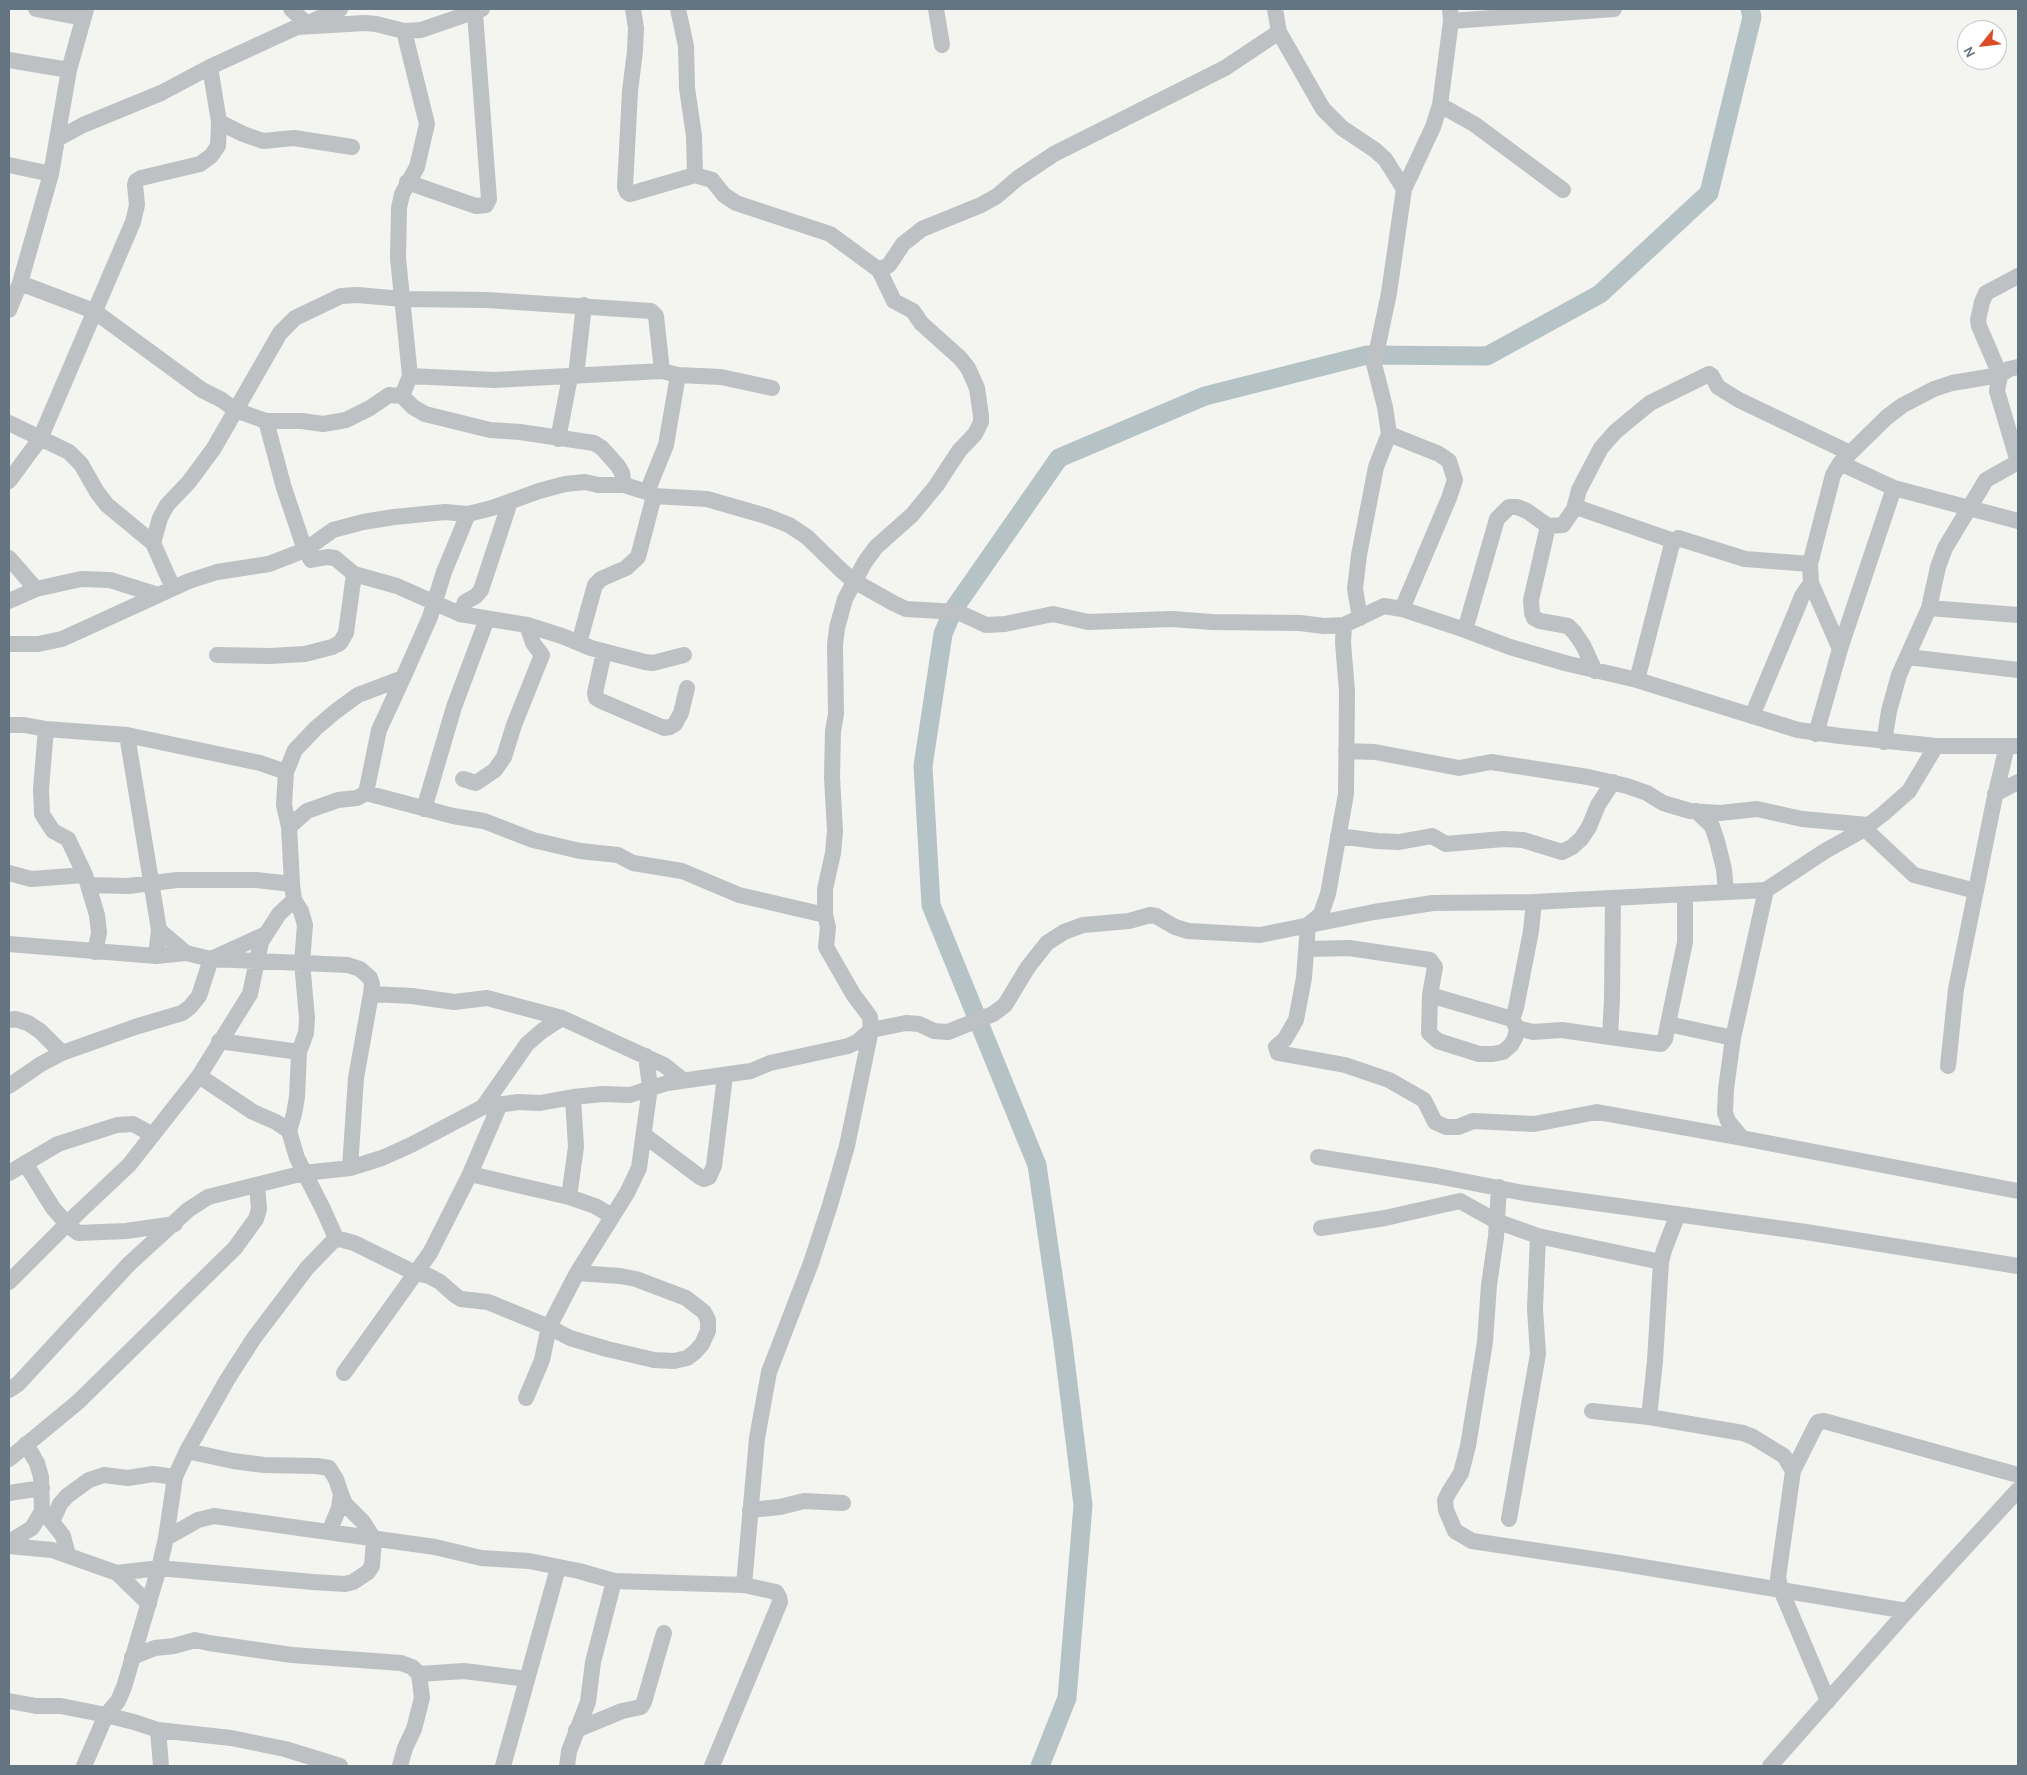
<!DOCTYPE html>
<style>
body{margin:0}
#map{position:relative;width:2027px;height:1775px;overflow:hidden;background:#f4f4f0;font-family:Karla,sans-serif}
canvas{display:block}
.frame{position:absolute;inset:0;border:10px solid #647581;pointer-events:none}
.north{position:absolute;left:1957px;top:20px;width:50px;height:50px;box-sizing:border-box;background:#fff;border:1px solid #c1c8cd;border-radius:50%;rotate:241deg;font-size:14px;font-weight:700;line-height:20px;text-align:center;color:#647581}
.north::after{content:'';display:block;margin:auto;width:18px;height:22px;background:#dd4c28;clip-path:polygon(50% 0,100% 100%,50% 72%,0 100%)}
</style>
<div id="map">
<canvas width="2027" height="1775"></canvas>
<div class="frame"></div>
<div class="north">N</div>
</div>
<script>
const ctx = document.querySelector('canvas').getContext('2d');
ctx.lineJoin = 'round';
function toPath(rows) {
  const path = new Path2D();
  for (const r of rows) {
    path.moveTo(r[0], r[1]);
    for (let i = 2; i < r.length; i += 2) path.lineTo(r[i], r[i + 1]);
  }
  return path;
}
function stroke(path, color, width, dash) {
  ctx.strokeStyle = color;
  ctx.lineWidth = width;
  ctx.lineCap = dash ? 'butt' : 'round';
  ctx.setLineDash(dash || []);
  ctx.stroke(path);
}
const river = toPath([
 [1040,1766,1067,1698,1083,1505,1063,1343,1037,1165,931,905,923,766,943,634,953,610,1059,458,1205,396,1367,355,1487,356,1600,294,1709,193,1752,17,1750,9]
]);
const minor = toPath([
 [36,9,83,18],
 [291,9,306,23],
 [633,9,636,28,635,51,630,91,625,187,627,192,630,194,695,175],
 [678,9,686,46,687,88,694,136,695,175,712,180,724,195,736,203,830,234,879,270,889,265,903,244,922,229,981,205,997,196,1018,178,1054,154,1225,68,1279,32],
 [936,9,942,45],
 [1275,9,1279,32,1323,109,1342,128,1375,150,1385,159,1404,189],
 [1451,21,1614,9],
 [308,23,340,9],
 [9,60,69,70],
 [1440,105,1474,124,1563,190],
 [219,122,243,134,263,141,294,138,352,147],
 [57,139,83,125,161,93,210,67,297,27,365,23,376,24,404,31,421,30,482,9],
 [9,165,51,174],
 [407,182,476,206,486,205,489,199,475,13],
 [2018,276,1986,293,1982,302,1978,320,1979,326,2000,375,1997,391,2018,462],
 [20,283,94,311,202,390,222,400,235,410,266,421,302,421,323,424,346,420,370,408,389,395,402,396,413,407,425,414,490,430,520,432,594,443,602,448,618,466,622,473,624,485],
 [9,310,20,283,51,174,69,70,86,9],
 [410,376,494,380,662,371,678,375,721,377,772,388],
 [576,376,584,305],
 [402,396,410,376,398,258,399,208,402,194,417,167,427,124,404,31],
 [266,421,284,488,305,550,311,560,327,557,335,558,354,574,397,586,460,614,527,625,562,636,591,648,645,662,653,663,684,655],
 [9,423,69,452,81,464,97,492,107,505,153,543,173,588],
 [1389,434,1439,454,1449,461,1455,480,1449,498,1402,609],
 [558,439,570,377],
 [1842,461,1887,417,1903,405,1934,389,1952,383,2000,375,2009,369,2018,367],
 [9,481,40,439,133,222,137,205,135,185,136,181,141,178,200,164,211,156,218,146,219,122,210,67],
 [647,492,666,445,678,375],
 [1574,509,1579,490,1592,465,1601,448,1615,432,1650,403,1709,374,1712,376,1718,387,1739,400,1850,453],
 [1548,526,1531,600,1532,613,1534,618,1540,621,1568,626,1574,632,1583,645,1595,671],
 [153,543,160,518,167,505,189,482,214,448,280,333,295,318,341,296,357,295,403,299,487,300,651,311,656,316,662,371],
 [9,558,36,589],
 [9,601,36,589,81,579,110,580,158,595],
 [1929,608,1938,567,1945,548,1986,480,2018,462],
 [460,614,465,602,476,596,481,590,510,502],
 [1360,618,1355,589,1359,555,1376,467,1389,434,1385,407,1374,364,1389,293,1404,189,1433,127,1440,105,1451,21,1450,9],
 [1344,625,1343,643,1347,691,1346,794,1328,894,1321,914,1308,925,1304,978,1296,1020,1285,1039,1276,1047,1278,1053,1345,1065,1389,1080,1424,1100,1435,1122,1446,1127,1458,1127,1473,1121,1534,1124,1597,1112,1742,1138,2018,1191],
 [1465,630,1497,519,1509,507,1517,507,1527,511,1548,526,1563,525,1574,509,1579,508,1674,541],
 [579,643,595,585,601,579,626,568,638,557,654,496],
 [9,644,38,644,62,639,189,581,217,572,269,564,305,550,333,530,363,522,394,517,445,512,468,514,492,508,539,491,565,484,585,482,598,485,624,485,647,492,654,496,707,499,766,516,789,525,807,537,842,571,854,581,895,604,906,609,958,612,986,625,1005,624,1053,614,1088,622,1172,619,1212,622,1300,623,1324,626,1344,625,1384,606,1402,609,1465,630,1510,647,1565,663,1637,680,1798,730,1840,736,1936,746,2018,746],
 [1840,649,1894,488],
 [604,652,595,693,596,698,601,701,664,728,670,727,675,724,681,713,687,688],
 [217,655,270,656,305,654,332,647,340,643,346,633,354,574],
 [1908,657,2018,670],
 [1637,680,1672,544,1678,538,1745,559,1810,564],
 [1752,716,1796,611,1802,596,1811,583],
 [9,725,24,725,46,729,127,735,260,763,286,772],
 [46,729,41,789,42,814,53,831,68,839,85,875,97,915,99,933,95,952],
 [1816,734,1840,649,1811,583,1810,564,1833,475,1840,463,1894,488,2018,521],
 [127,735,159,930],
 [1884,742,1889,711,1899,675,1929,608,2018,615],
 [1346,751,1375,752,1459,768,1491,762,1588,777,1627,786,1647,793,1663,803,1690,811,1720,813,1757,809,1802,819,1868,825],
 [463,779,476,783,495,770,504,757,514,725,542,655,533,643,527,625],
 [366,793,379,730,403,678],
 [1995,794,2018,782],
 [424,809,454,707,487,619],
 [1696,811,1712,826,1717,841,1724,869,1726,892],
 [289,827,307,811,338,800,357,798,366,793,453,816,484,821,533,840,580,851,618,855,633,863,682,871,739,895,825,915],
 [1864,828,1914,875,1976,891],
 [1338,836,1377,841,1399,842,1432,836,1446,844,1503,839,1523,840,1562,852,1572,847,1581,839,1589,827,1598,805,1613,782],
 [9,873,31,879,85,875],
 [88,885,128,886,177,880,256,880,292,884],
 [9,944,156,956,186,953,211,959,348,965,360,969,370,978,372,984,371,994,412,996,454,1002,487,998,562,1018,664,1065,683,1080],
 [1308,949,1349,948,1430,960,1435,967,1430,995,1429,1033,1438,1041,1479,1054,1493,1054,1503,1052,1511,1045,1515,1038,1517,1028,1512,1019,1516,1008,1531,931,1534,902],
 [156,956,159,930,186,953],
 [1430,995,1512,1019],
 [9,1020,15,1019,28,1023,40,1031,62,1053],
 [1668,1024,1685,942,1685,894],
 [1517,1028,1533,1032,1562,1030,1610,1037,1612,999,1613,898],
 [1610,1037,1661,1044,1665,1039,1668,1024,1733,1038],
 [219,1041,299,1052],
 [1948,1066,1956,989,1994,801,2007,746],
 [199,1076,253,1112,276,1122,289,1131,294,1114,297,1097,299,1052,306,1033,307,1018,302,962,305,925,301,911,294,900,292,884,289,827,284,805,286,772,295,750,316,728,336,711,358,695,403,678,430,617,444,572,468,514],
 [9,1086,41,1064,62,1053,135,1027,182,1013,190,1007,199,996,211,959,266,934],
 [483,1107,527,1044,542,1031,562,1018],
 [289,1131,297,1158,323,1209,336,1238],
 [644,1135,700,1177,704,1179,709,1177,714,1166,725,1076],
 [1742,1138,1728,1121,1725,1113,1726,1089,1733,1038,1766,890],
 [1318,1157,1437,1176,1524,1193,1806,1232,2018,1266],
 [25,1163,53,1208,67,1224,78,1233,126,1231,175,1224],
 [350,1168,356,1078,371,994],
 [9,1173,58,1144,117,1125,133,1124,153,1135],
 [470,1174,569,1197,595,1206,612,1216],
 [1499,1187,1496,1237,1489,1285,1485,1342,1468,1446,1461,1473,1449,1492,1445,1500,1446,1510,1455,1531,1472,1541,1619,1563,1907,1611],
 [569,1197,576,1147,573,1097],
 [1321,1228,1385,1218,1460,1201,1496,1221,1538,1236,1661,1262],
 [336,1238,354,1243,415,1273,429,1276,440,1282,456,1296,461,1299,488,1302,549,1327,570,1338,607,1349,654,1360,674,1361,687,1358,695,1352,702,1344,708,1331,708,1320,704,1312,686,1298,636,1279,620,1276,577,1273],
 [9,1282,77,1214,129,1165,199,1076,250,994,261,942,279,914,294,900],
 [344,1373,430,1253,470,1174,500,1104],
 [9,1390,18,1384,129,1264,188,1210,208,1197,304,1173,350,1168,382,1158,411,1145,483,1107,518,1102,540,1103,573,1097,603,1094,630,1095,667,1083,751,1071,770,1063,848,1046,857,1042,871,1030,906,1023,919,1024,934,1031,948,1032,993,1014,1005,1005,1028,967,1047,943,1064,932,1083,925,1129,921,1150,915,1156,916,1175,927,1188,931,1260,935,1374,912,1433,903,1534,902,1766,890,1825,851,1861,831,1883,814,1909,791,1936,746],
 [526,1398,542,1360,549,1327,577,1273,627,1193,639,1168,650,1087,646,1056],
 [1592,1411,1649,1417,1743,1433,1753,1437,1784,1456,1793,1471,1778,1578,1781,1590,1828,1701],
 [1649,1417,1655,1361,1661,1262,1664,1250,1678,1214],
 [26,1444,37,1463,41,1477,42,1511,52,1522],
 [187,1451,233,1461,264,1465,317,1466,329,1468,336,1479,341,1494,339,1508,329,1532],
 [9,1459,78,1402,235,1248,256,1219,259,1209,257,1186],
 [1793,1471,1816,1425,1818,1422,1824,1421,2018,1475],
 [9,1493,42,1488],
 [750,1510,780,1507,804,1501,843,1503],
 [1509,1519,1538,1354,1535,1309,1538,1236],
 [166,1538,198,1520,214,1516,435,1547,481,1558,529,1561,579,1571,614,1581,744,1585,776,1592,779,1597,780,1602,712,1766],
 [9,1542,32,1528,42,1511],
 [9,1546,52,1550,117,1573,149,1604],
 [68,1555,63,1536,52,1522,60,1504,67,1496,89,1480,104,1475,128,1478,153,1474,175,1477],
 [117,1573,159,1568,313,1582,345,1584,353,1582,368,1572,372,1566,374,1539,363,1522,345,1504,341,1494],
 [744,1585,757,1438,769,1372,811,1263,830,1205,847,1146,871,1030,870,1017,853,994,826,947,828,927,825,915,825,889,833,853,835,831,832,777,833,731,836,714,835,645,837,628,845,599,865,562,876,547,912,515,936,486,959,451,975,434,981,422,981,416,977,388,968,368,960,358,921,323,913,311,894,301,879,270],
 [132,1657,155,1648,174,1646,195,1640,209,1643,292,1655,401,1663,412,1667,419,1674,422,1698,414,1729,405,1748,400,1766],
 [419,1674,464,1671,527,1679],
 [9,1701,36,1706,61,1706,106,1715,134,1722,158,1730,231,1738,285,1749,340,1766],
 [158,1730,161,1766],
 [576,1730,622,1711,641,1707,644,1702,664,1633],
 [84,1766,106,1715,118,1701,124,1687,159,1568,166,1538,175,1477,187,1451,227,1380,254,1338,307,1268,336,1238],
 [503,1766,558,1568],
 [567,1766,569,1751,588,1702,593,1662,614,1581],
 [1770,1766,1907,1611,2018,1490]
]);
stroke(river, '#b5c2c6', 19);
stroke(minor, '#bdc1c4', 16);
</script>
